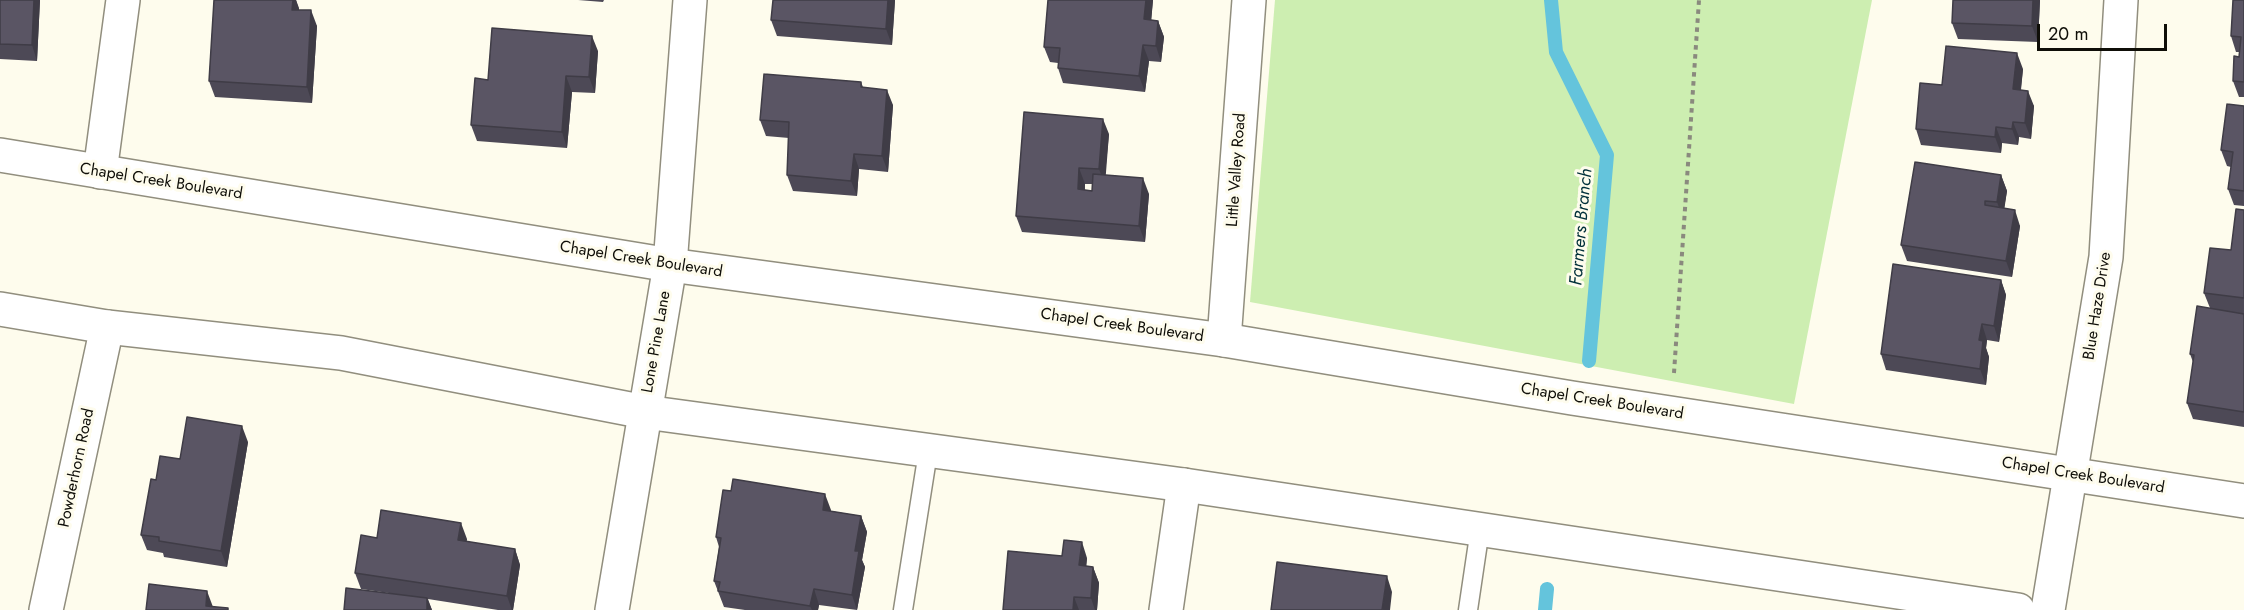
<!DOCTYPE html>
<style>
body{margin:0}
#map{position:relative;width:2244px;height:610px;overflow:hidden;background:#fefced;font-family:Jost,sans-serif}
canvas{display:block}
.scale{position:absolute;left:2037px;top:24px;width:130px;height:27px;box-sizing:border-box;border:3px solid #0f0e08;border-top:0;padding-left:8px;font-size:18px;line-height:21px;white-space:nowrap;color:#0f0e08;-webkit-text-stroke:4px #fefced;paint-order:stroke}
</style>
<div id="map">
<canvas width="2244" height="610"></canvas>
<div class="scale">20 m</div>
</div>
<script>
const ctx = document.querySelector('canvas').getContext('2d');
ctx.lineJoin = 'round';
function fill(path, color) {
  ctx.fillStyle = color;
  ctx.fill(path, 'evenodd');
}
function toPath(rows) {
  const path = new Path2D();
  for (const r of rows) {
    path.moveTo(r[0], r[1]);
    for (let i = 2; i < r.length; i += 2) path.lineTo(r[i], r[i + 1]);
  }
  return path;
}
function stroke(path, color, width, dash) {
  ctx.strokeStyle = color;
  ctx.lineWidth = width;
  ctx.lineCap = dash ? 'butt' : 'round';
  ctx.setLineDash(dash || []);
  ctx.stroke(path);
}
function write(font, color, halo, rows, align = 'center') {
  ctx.font = font + ' Jost,sans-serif';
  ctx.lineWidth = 6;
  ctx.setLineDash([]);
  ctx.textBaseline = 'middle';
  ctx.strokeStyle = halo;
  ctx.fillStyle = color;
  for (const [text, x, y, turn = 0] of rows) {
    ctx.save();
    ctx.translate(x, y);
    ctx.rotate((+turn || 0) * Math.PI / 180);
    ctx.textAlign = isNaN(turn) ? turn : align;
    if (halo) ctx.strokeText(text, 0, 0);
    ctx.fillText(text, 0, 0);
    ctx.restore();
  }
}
const green = toPath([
 [1275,0,1872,0,1794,404,1250,302]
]);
const stream = toPath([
 [1551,0,1556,52,1607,155,1589,361],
 [1545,610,1547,589]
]);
const path = toPath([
 [1674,373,1699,0]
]);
const lane = toPath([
 [903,610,928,452],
 [1468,610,1480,529]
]);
const street = toPath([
 [100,172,123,0],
 [1224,340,1249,0],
 [46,610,107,327],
 [612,610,670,265,690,0],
 [1166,610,1184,485],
 [2048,610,2106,257,2121,0]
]);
const secondary = toPath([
 [0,155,670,265,1224,340,1572,398,2244,501],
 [0,309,107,327,341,353,645,412,1184,485,2018,610]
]);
const wall = toPath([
 [0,0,40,0,37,61,0,59],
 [214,0,296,0,299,10,317,26,312,103,215,97,209,81],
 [578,0,604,0,603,2],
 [895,0,892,45,777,36,771,20],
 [1048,0,1153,0,1151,20,1158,21,1164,37,1161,62,1149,61,1145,92,1063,83,1058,68,1058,63,1050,62,1044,47],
 [2040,0,2038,42,1958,39,1952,23],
 [2244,0,2244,97,2239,97,2233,81,2239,57,2240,52,2236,52,2231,36],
 [598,51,595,93,572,92,567,148,477,141,471,125,488,80],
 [2023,69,2021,90,2034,106,2031,139,2019,137,2018,145,2002,143,2001,153,1921,145,1916,129,1942,85],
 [861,82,863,87,893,105,888,172,859,169,857,196,793,191,787,175,789,138,766,136,760,120],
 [2244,106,2244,206,2234,205,2228,189,2231,167,2227,166,2221,150],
 [1109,134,1105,175,1149,194,1145,242,1022,232,1016,216],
 [1085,184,1092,184,1092,191,1085,190],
 [2001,175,2007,191,2004,208,2020,226,2012,277,1907,261,1901,245],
 [2244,210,2244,427,2193,419,2187,403,2193,362,2190,354,2210,308,2204,293,2231,250],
 [2001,280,2006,295,1999,342,1987,340,1986,348,1989,357,1986,385,1886,370,1881,354],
 [248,442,227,567,164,557,163,553,147,550,141,535,156,480,180,459],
 [731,491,831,510,831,511,861,516,867,532,862,560,865,567,857,610,819,605,818,610,745,610,724,607,714,581,719,547,716,537],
 [377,538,467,539,466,542,515,549,520,565,513,610,498,610,428,599,432,610,389,593,361,589,355,573],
 [1087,558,1086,566,1093,567,1099,583,1097,610,1003,610]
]);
const shadedWall = toPath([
 [34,0,40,0,37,61,32,45],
 [293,0,296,0,299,8,298,26,292,10],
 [888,0,895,0,892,45,886,29],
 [1146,0,1153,0,1150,35,1144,19],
 [2033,0,2040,0,2038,42,2032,26],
 [311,10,317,26,312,103,307,87],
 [1158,21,1164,37,1161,62,1156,46],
 [592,36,598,51,595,93,589,77],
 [1143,45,1149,61,1145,92,1139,76],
 [2017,53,2023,69,2019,105,2013,89],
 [566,76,572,92,567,148,562,132],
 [887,90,893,105,888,172,882,156],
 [2028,91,2034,106,2031,139,2025,123],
 [1103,119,1109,134,1105,185,1099,169],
 [2013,122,2019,137,2018,145,2012,129],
 [1996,127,2002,143,2001,153,1995,137],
 [854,154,859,169,857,196,851,181],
 [1079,168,1085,184,1083,205,1078,189],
 [2001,175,2007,191,2003,218,1997,202],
 [1143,178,1149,194,1145,242,1139,226],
 [2015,210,2020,226,2012,277,2006,261],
 [2001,280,2006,295,1999,342,1994,326],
 [1982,324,1987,340,1986,348,1989,357,1986,385,1980,369,1979,340],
 [242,426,248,442,227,567,221,551],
 [825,494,831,510,829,526,823,510],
 [861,516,867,532,862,560,865,567,857,610,852,595,855,551],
 [461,523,467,539,464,556,458,540],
 [1082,542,1087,558,1085,581,1079,565],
 [515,549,520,565,513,610,512,610,507,596],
 [1093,567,1099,583,1097,610,1095,610,1091,598],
 [1387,576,1392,592,1390,610,1382,610],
 [814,589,819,605,818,610,812,610,810,606],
 [207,591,213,607,206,606],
 [1074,597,1079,610,1073,610],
 [427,598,432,610,427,610]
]);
const building = toPath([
 [0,0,34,0,32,45,0,44,0,0],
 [214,0,293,0,292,10,311,10,307,87,209,81,214,0],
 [773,0,888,0,886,29,771,20,773,0],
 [1048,0,1146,0,1144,19,1158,21,1156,46,1143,45,1139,76,1058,68,1060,48,1044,47,1048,0],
 [1953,0,2033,0,2032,26,1952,23,1953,0],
 [2233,0,2244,0,2244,82,2233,81,2234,56,2239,57,2241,37,2231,36,2233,0],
 [492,28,592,36,589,77,566,76,562,132,471,125,475,78,488,80,492,28],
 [1946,46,2017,53,2013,89,2028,91,2025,123,2013,122,2012,129,1996,127,1995,137,1916,129,1920,83,1942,85,1946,46],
 [764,74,861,82,861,87,887,90,882,156,854,154,851,181,787,175,789,122,760,120,764,74],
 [2227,104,2244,106,2244,191,2228,189,2233,152,2221,150,2227,104],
 [1024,112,1103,119,1099,169,1079,168,1078,189,1092,191,1093,174,1143,178,1139,226,1016,216,1024,112],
 [1915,162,2001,175,1997,202,1985,201,1985,205,2015,210,2006,261,1901,245,1915,162],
 [2236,209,2244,210,2244,298,2204,293,2210,248,2231,250,2236,209],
 [1893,264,2001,280,1994,326,1982,324,1979,340,1983,341,1980,369,1881,354,1893,264],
 [2197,306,2244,314,2244,412,2187,403,2194,355,2190,354,2197,306],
 [187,417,242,426,221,551,159,541,159,537,141,535,151,479,156,480,160,456,180,459,187,417],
 [733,479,825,494,823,510,861,516,855,551,859,551,852,595,814,589,810,606,718,591,720,582,714,581,721,538,716,537,723,490,731,491,733,479],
 [381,510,461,523,458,540,515,549,507,596,355,573,361,535,377,538,381,510],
 [1064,540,1082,542,1079,565,1093,567,1091,598,1074,597,1073,610,1003,610,1008,551,1062,556,1064,540],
 [1277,562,1387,576,1382,610,1271,610,1277,562],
 [149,584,207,591,206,606,228,608,228,610,146,610,149,584],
 [346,588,427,598,427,610,344,610,346,588]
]);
const streetNames = [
 ["Little Valley Road",1237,170,-86],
 ["Chapel Creek Boulevard",161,182,9],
 ["Chapel Creek Boulevard",641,260,9],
 ["Blue Haze Drive",2098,306,-81],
 ["Chapel Creek Boulevard",1122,326,8],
 ["Lone Pine Lane",657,342,-80],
 ["Chapel Creek Boulevard",1602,402,9],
 ["Powderhorn Road",77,468,-78],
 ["Chapel Creek Boulevard",2083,476,9]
];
const waterNames = [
 ["Farmers Branch",1582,227,-85]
];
fill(green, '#cdeeb1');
stroke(stream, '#64c4dc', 14);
stroke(lane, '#918e7e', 21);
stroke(street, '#918e7e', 36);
stroke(secondary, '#918e7e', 36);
stroke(path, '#8a897e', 4, [4.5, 4.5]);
stroke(lane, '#fff', 18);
stroke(street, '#fff', 33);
stroke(secondary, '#fff', 33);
fill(wall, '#4d4956');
fill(shadedWall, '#3f3c46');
fill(building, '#5a5564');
stroke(building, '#3f3c46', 1.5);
write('16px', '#0f0e08', '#fefced', streetNames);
write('italic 18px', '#00303a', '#fefced', waterNames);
</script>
